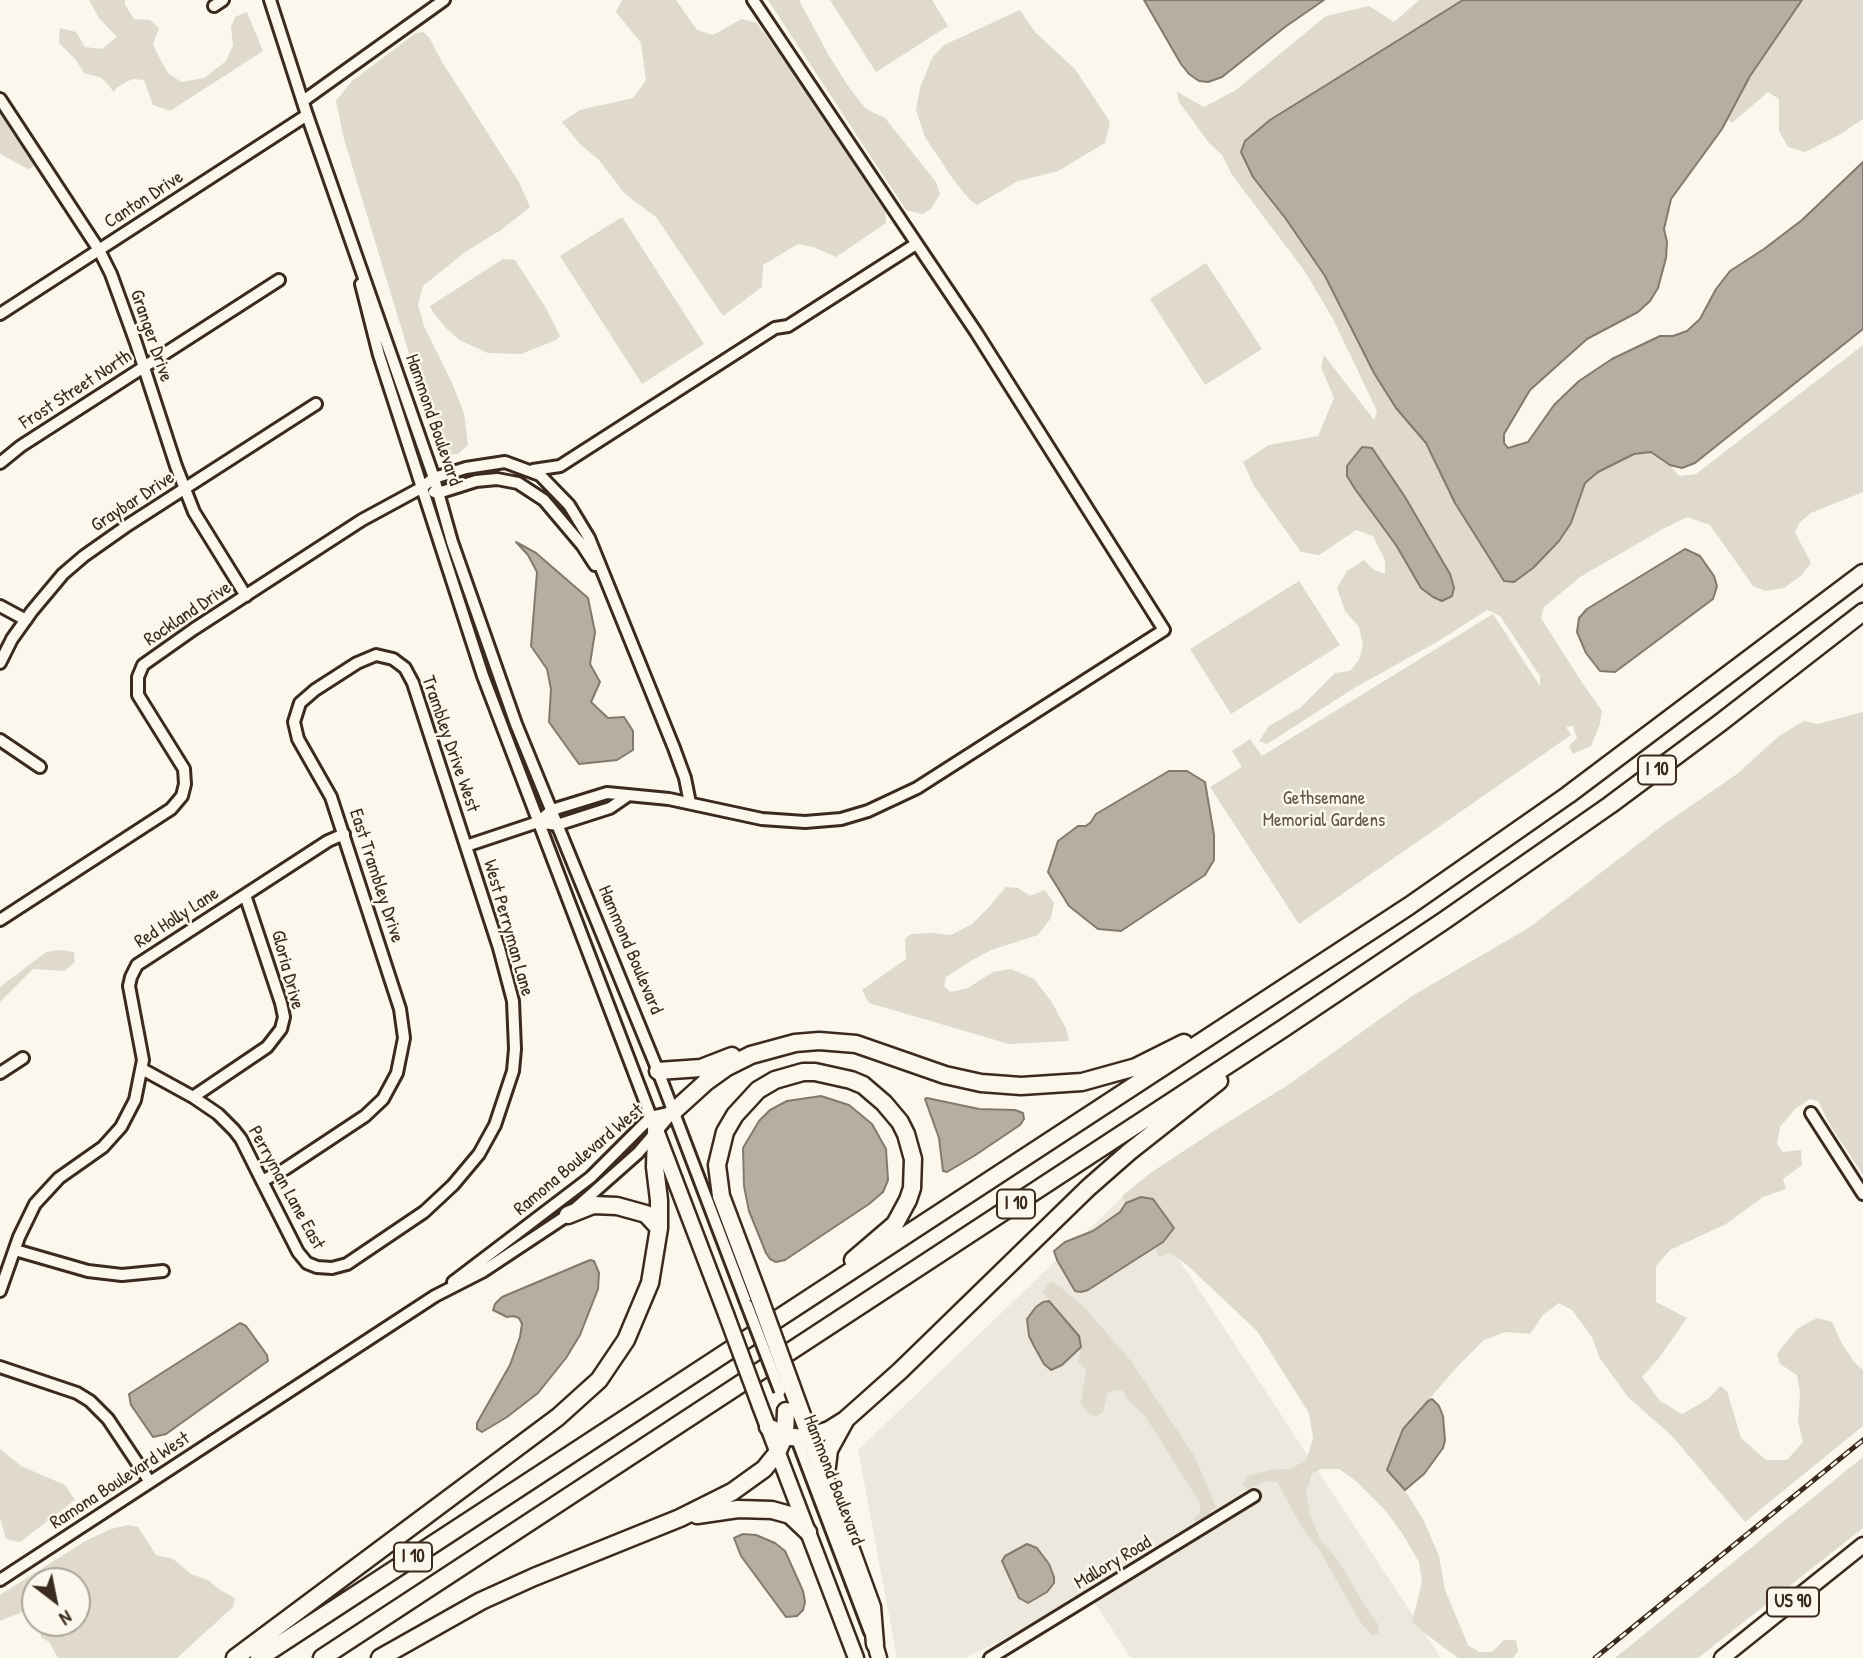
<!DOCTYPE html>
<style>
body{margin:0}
#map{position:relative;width:1863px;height:1658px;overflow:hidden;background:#fbf7ec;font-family:"Patrick Hand",sans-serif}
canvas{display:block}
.north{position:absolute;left:21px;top:1567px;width:70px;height:70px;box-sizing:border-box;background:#fbf7ec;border:2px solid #aea59a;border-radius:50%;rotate:148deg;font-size:19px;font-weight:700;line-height:28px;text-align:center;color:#3b2a1e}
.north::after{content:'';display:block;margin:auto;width:24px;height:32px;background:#3b2a1e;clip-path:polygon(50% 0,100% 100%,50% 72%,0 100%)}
</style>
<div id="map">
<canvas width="1863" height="1658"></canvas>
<div class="north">N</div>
</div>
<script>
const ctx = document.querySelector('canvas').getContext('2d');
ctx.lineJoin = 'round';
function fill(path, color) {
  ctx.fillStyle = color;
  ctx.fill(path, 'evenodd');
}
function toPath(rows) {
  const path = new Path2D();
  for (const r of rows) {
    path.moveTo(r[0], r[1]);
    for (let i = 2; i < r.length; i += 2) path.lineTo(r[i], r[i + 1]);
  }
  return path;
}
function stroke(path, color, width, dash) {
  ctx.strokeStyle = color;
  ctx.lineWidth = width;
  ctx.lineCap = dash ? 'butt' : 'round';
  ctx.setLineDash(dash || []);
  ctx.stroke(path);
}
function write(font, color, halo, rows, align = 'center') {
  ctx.font = font + ' "Patrick Hand",sans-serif';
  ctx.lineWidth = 5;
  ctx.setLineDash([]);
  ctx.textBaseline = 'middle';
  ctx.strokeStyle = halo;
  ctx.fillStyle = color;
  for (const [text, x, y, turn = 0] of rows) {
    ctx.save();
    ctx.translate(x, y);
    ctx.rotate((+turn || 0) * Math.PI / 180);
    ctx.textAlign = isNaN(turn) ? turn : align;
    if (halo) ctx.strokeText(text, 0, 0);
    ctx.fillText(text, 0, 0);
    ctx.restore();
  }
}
const built = toPath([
 [1132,1188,1441,1658,1131,1658,1091,1597,965,1658,897,1658,858,1450]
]);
const green = toPath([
 [89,0,125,0,125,5,134,19,150,20,159,28,153,45,161,61,168,73,181,82,204,78,226,61,233,45,231,27,235,17,247,12,263,51,170,111,153,105,144,80,132,79,116,88,114,92,102,78,84,73,76,60,59,43,60,28,76,32,85,47,102,49,117,37,99,18],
 [622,0,676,0,697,30,713,35,742,19,757,23,819,109,879,203,885,211,886,223,836,257,813,247,798,244,763,265,762,287,723,316,656,217,625,194,599,160,580,144,562,122,580,110,633,98,646,80,641,43,616,12],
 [768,0,799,0,828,54,848,86,866,109,885,118,936,182,940,194,931,209,922,214,906,210],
 [830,0,932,0,948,26,876,72],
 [1419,0,1463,0,1270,120,1245,141,1253,177,1286,219,1325,276,1374,373,1396,408,1426,443,1455,503,1504,581,1571,523,1585,483,1598,472,1634,454,1652,452,1670,465,1679,476,1696,474,1863,345,1863,492,1811,513,1799,523,1795,532,1811,563,1802,575,1784,588,1765,591,1753,586,1710,525,1687,517,1661,530,1580,577,1544,607,1541,618,1583,684,1602,711,1600,724,1591,746,1573,754,1569,746,1577,738,1573,726,1566,727,1571,735,1299,924,1210,787,1242,767,1232,751,1250,739,1262,756,1493,614,1540,686,1540,676,1500,616,1487,610,1437,642,1356,687,1267,744,1259,741,1269,726,1300,708,1335,673,1350,671,1359,660,1363,645,1359,627,1345,611,1337,588,1347,571,1364,560,1374,570,1385,574,1385,560,1373,536,1356,530,1319,555,1301,552,1254,486,1243,462,1269,445,1318,436,1334,398,1321,367,1324,355,1374,420,1377,411,1333,319,1304,270,1232,175,1222,155,1209,143,1179,102,1177,92,1204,107,1236,90,1326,16,1369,6,1394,22],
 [1362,447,1405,497,1450,574,1433,597,1421,588,1396,545,1355,489,1357,454],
 [1802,0,1863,0,1863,119,1839,135,1805,152,1788,147,1779,131,1779,99,1768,92,1732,123,1727,118,1750,76],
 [1020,10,1035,32,1075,69,1110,122,1105,143,1058,171,1018,181,977,205,970,200,953,179,925,137,916,110,920,88,932,58,944,45],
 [423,32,429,37,442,62,519,182,530,207,501,230,465,252,423,286,418,305,424,326,453,385,464,413,468,445,458,454,445,455,438,449,344,139,336,101,352,81,416,33],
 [0,112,34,162,33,167,28,169,0,154],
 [622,217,704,344,642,384,560,256],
 [503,259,515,260,546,308,560,336,556,340,521,354,488,353,459,340,445,327,433,312,430,306],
 [1206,263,1262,349,1205,385,1150,299],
 [1299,581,1340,645,1231,714,1190,649],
 [1863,712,1863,1175,1830,1125,1818,1101,1810,1099,1795,1109,1780,1127,1777,1143,1782,1152,1801,1150,1802,1165,1783,1179,1786,1189,1763,1197,1726,1224,1670,1250,1656,1266,1656,1302,1687,1318,1659,1358,1642,1377,1660,1401,1682,1414,1708,1399,1720,1386,1727,1391,1741,1438,1766,1460,1787,1460,1803,1442,1798,1421,1800,1393,1797,1375,1780,1364,1777,1354,1797,1329,1817,1318,1832,1322,1842,1344,1855,1363,1863,1370,1863,1426,1745,1522,1673,1437,1628,1397,1599,1357,1592,1337,1572,1310,1559,1303,1543,1315,1530,1334,1505,1332,1484,1340,1458,1366,1403,1429,1387,1469,1405,1490,1424,1521,1439,1556,1445,1590,1468,1645,1479,1652,1492,1652,1504,1640,1516,1640,1518,1651,1513,1658,1458,1658,1426,1634,1412,1622,1422,1582,1419,1562,1402,1533,1384,1509,1356,1481,1339,1469,1322,1469,1312,1473,1306,1492,1310,1515,1321,1541,1338,1560,1365,1606,1378,1624,1379,1634,1371,1635,1359,1620,1320,1551,1303,1529,1277,1482,1266,1481,1248,1489,1242,1485,1249,1475,1276,1469,1289,1469,1306,1461,1313,1438,1309,1413,1257,1331,1187,1265,1171,1253,1159,1257,1156,1249,1174,1228,1153,1199,1141,1197,1126,1203,1122,1196,1149,1174,1217,1129,1288,1085,1412,996,1530,927,1663,825,1737,774,1779,736,1804,721,1818,724],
 [1006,887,1018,888,1030,896,1045,890,1054,903,1051,918,1038,935,991,950,969,962,946,977,944,986,950,992,968,988,993,972,1011,969,1034,979,1051,1001,1066,1028,1069,1041,1009,1044,869,1003,862,990,906,959,905,939,911,934,933,933,951,935,972,924,988,908],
 [60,950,74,952,75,962,64,971,33,969,0,1002,0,987,46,952],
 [1053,1281,1085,1308,1131,1361,1195,1457,1216,1507,1201,1521,1196,1522,1193,1518,1200,1513,1200,1503,1145,1416,1127,1399,1123,1391,1114,1390,1108,1392,1103,1412,1095,1417,1086,1411,1081,1403,1086,1370,1078,1362,1081,1347,1067,1321,1043,1292,1046,1285],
 [0,1449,21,1466,65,1485,75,1500,20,1542,6,1539,0,1518],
 [1863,1457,1863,1528,1698,1658,1615,1658],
 [128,1525,138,1527,156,1555,173,1559,191,1574,208,1580,220,1590,235,1598,233,1607,177,1658,58,1658,49,1642,41,1637,41,1627,47,1623,77,1623,77,1581,35,1581,35,1607,0,1621,0,1595,87,1540,111,1529]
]);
const water = toPath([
 [1144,0,1324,0,1285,27,1222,77,1208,82,1199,81,1189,74,1181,64,1144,0],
 [1463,0,1802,0,1750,76,1722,129,1671,199,1664,229,1667,242,1666,258,1658,288,1650,301,1638,312,1587,339,1530,390,1504,434,1504,443,1508,448,1528,442,1554,405,1579,381,1612,359,1660,336,1673,336,1687,331,1700,319,1716,289,1730,271,1764,249,1802,220,1863,162,1863,329,1695,463,1682,468,1670,465,1651,452,1634,454,1598,472,1585,483,1571,523,1559,541,1533,568,1514,582,1504,581,1455,503,1426,443,1396,408,1374,373,1325,276,1286,219,1253,177,1241,152,1245,141,1270,120,1463,0],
 [1362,447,1372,448,1405,497,1450,574,1454,588,1452,596,1442,601,1433,597,1421,588,1396,545,1355,489,1347,476,1347,466,1362,447],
 [516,542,536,553,588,598,595,632,590,664,600,682,591,702,608,718,624,717,633,731,633,750,617,760,579,764,549,722,551,689,547,669,531,646,537,572,528,555,516,542],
 [1685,549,1700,556,1714,576,1717,586,1713,599,1615,672,1600,671,1586,653,1577,632,1579,618,1587,609,1685,549],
 [1169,771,1187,771,1205,782,1214,835,1214,860,1205,875,1121,931,1098,929,1069,906,1048,872,1058,841,1078,826,1086,826,1091,822,1096,814,1169,771],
 [821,1096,849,1105,872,1124,886,1149,888,1180,883,1192,869,1204,785,1260,776,1262,770,1259,766,1253,749,1211,744,1186,743,1148,759,1121,770,1110,787,1101,821,1096],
 [927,1098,979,1109,1015,1110,1023,1113,1024,1119,1020,1125,974,1156,947,1172,943,1171,939,1138,925,1099,927,1098],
 [1141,1197,1153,1199,1174,1228,1163,1242,1088,1290,1081,1292,1075,1291,1057,1260,1054,1251,1065,1242,1093,1231,1120,1212,1126,1203,1141,1197],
 [590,1260,594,1261,599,1273,598,1289,580,1335,566,1358,538,1393,507,1417,482,1432,477,1429,477,1423,510,1365,520,1337,522,1324,519,1318,513,1316,507,1317,493,1310,495,1304,502,1297,590,1260],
 [1049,1301,1079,1336,1081,1347,1062,1365,1051,1370,1044,1364,1034,1346,1029,1336,1027,1319,1036,1307,1043,1302,1049,1301],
 [240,1323,246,1326,267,1355,268,1361,166,1434,153,1437,131,1405,129,1394,240,1323],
 [1432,1399,1439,1406,1443,1416,1445,1440,1443,1448,1424,1474,1405,1490,1387,1470,1403,1429,1428,1401,1432,1399],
 [743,1534,756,1535,775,1543,785,1551,803,1591,805,1602,803,1610,797,1616,786,1617,741,1556,734,1538,743,1534],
 [1027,1544,1037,1548,1049,1564,1054,1577,1054,1583,1047,1592,1028,1603,1019,1598,1002,1561,1005,1556,1027,1544]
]);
const minor = toPath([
 [270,0,307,115,434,478,452,542,516,724,658,1071,747,1305],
 [214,6,223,0],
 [0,99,99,250,111,274,136,343,176,466,194,512,246,596],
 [303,101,444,0],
 [361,284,379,355,483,676,651,1117],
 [0,314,307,115],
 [0,463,21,446,279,280],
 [533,470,560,466,775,328,788,326,916,244],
 [434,492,438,493,476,481,497,479,518,483,544,500,582,545,595,565],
 [0,606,26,620],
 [0,663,12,639,32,611,63,574,84,556,128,525,316,404],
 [0,740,40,767],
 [538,822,557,825,610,808,626,797],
 [466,846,538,822,552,810,607,793,669,799,762,819,805,822,841,819,868,811,917,788,1164,630,976,332,753,0],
 [0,920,171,809,182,796,185,784,184,769,138,695,138,677,143,665,194,629,362,520,421,488,434,478,466,468,505,462,540,475,569,505,589,538,674,748,685,778,690,803],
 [142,1069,193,1097,218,1114,234,1130,241,1139,262,1181,298,1252,307,1263,317,1267,332,1268,347,1264,424,1212,453,1185,479,1154,495,1125,513,1071,515,1049,513,1001,499,948,413,683,405,668,393,659,376,655,357,663,315,690,300,703,294,722,298,739,331,797,400,1009,404,1038,397,1073,383,1099,365,1116,285,1169,262,1181],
 [0,1073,23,1058],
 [193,1097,267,1047,281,1029,284,1017,281,1003,245,895],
 [1811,1113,1863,1194],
 [15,1250,88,1271,122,1275,163,1271],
 [453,1282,591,1177,651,1117,673,1112],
 [0,1291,19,1237,35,1204,59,1178,103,1147,121,1127,135,1100,143,1060,129,986,131,977,137,965,328,841,344,834],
 [0,1367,77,1393,90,1401,108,1419,150,1482],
 [795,1434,870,1632],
 [0,1580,435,1296,482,1272,568,1215,638,1153,673,1112],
 [990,1658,1254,1496]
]);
const major = toPath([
 [651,1117,726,1314],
 [760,1406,856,1658],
 [875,1644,879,1658],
 [1722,1658,1863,1545]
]);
const highway = toPath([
 [658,1071,701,1068,732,1056],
 [673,1112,706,1082,727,1067,751,1055,795,1043,819,1041,856,1044,945,1075,981,1083,1021,1086,1082,1082,1136,1067,1184,1043],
 [568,1215,593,1205,617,1206,646,1214,659,1228],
 [759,1297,721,1196,717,1165,725,1132,735,1115,758,1090,775,1080,803,1072,815,1072,851,1080,863,1085,884,1103,900,1122,906,1134,913,1159,912,1188,908,1200,895,1224,853,1260],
 [791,1385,872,1607,875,1644],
 [768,1427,790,1437,804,1438,829,1430,845,1420,900,1371,1088,1188,1129,1152,1219,1081],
 [826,1474,829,1450,845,1421],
 [697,1515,738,1509,772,1510,790,1515,808,1532],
 [235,1658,558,1417,599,1380,626,1340,650,1283,659,1228,659,1200,655,1167,656,1132],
 [259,1658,1409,906,1568,795,1863,573],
 [322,1658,1284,1028,1445,920,1610,805,1720,723,1863,612],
 [380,1658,481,1601,534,1577,680,1518,732,1492,764,1469,777,1453,785,1435,786,1411]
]);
const rail = toPath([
 [1595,1658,1863,1440]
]);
const minorBridge = toPath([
 [747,1305,780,1391]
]);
const majorBridge = toPath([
 [726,1314,760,1406]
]);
const highwayBridge = toPath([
 [759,1297,791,1385]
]);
const shields = [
 [1657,770,38],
 [1016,1204,38],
 [413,1557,38],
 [1793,1602,52]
];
const shieldNames = [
 ["I 10",1657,770],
 ["I 10",1016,1204],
 ["I 10",413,1557],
 ["US 90",1793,1602]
];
const streetNames = [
 ["Canton Drive",144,200,-33],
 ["Granger Drive",151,336,71],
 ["Frost Street North",76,390,-33],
 ["Hammond Boulevard",433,420,71],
 ["Graybar Drive",133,502,-33],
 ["Rockland Drive",188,614,-34],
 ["Trambley Drive West",450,744,71],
 ["East Trambley Drive",376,876,72],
 ["Red Holly Lane",177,918,-33],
 ["West Perryman Lane",508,928,74],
 ["Hammond Boulevard",630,950,67],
 ["Gloria Drive",287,970,75],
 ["Ramona Boulevard West",579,1160,-40],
 ["Perryman Lane East",286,1188,61],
 ["Hammond Boulevard",833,1480,69],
 ["Ramona Boulevard West",120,1481,-33],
 ["Mallory Road",1113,1563,-31]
];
const parkNames = [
 ["Gethsemane",1324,799],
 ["Memorial Gardens",1324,821]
];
fill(built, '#ede8dd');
fill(green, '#dfd9ce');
fill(water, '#b6aea2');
stroke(water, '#85796d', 2);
stroke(minor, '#3b2a1e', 16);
stroke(major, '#3b2a1e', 19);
stroke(highway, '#3b2a1e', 21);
stroke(minor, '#fbf7ec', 10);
stroke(major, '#fbf7ec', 14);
stroke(highway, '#fbf7ec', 16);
stroke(rail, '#3b2a1e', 5);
stroke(rail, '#fbf7ec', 2.5, [8]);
stroke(minorBridge, '#3b2a1e', 16, []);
stroke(majorBridge, '#3b2a1e', 19, []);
stroke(highwayBridge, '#3b2a1e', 21, []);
stroke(minorBridge, '#fbf7ec', 10);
stroke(majorBridge, '#fbf7ec', 14);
stroke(highwayBridge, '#fbf7ec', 16);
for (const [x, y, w] of shields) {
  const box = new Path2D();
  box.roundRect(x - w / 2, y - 14.5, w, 29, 5);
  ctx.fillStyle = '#fbf7ec';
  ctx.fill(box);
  stroke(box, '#3b2a1e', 2);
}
write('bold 18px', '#3b2a1e', null, shieldNames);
write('19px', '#3b2a1e', '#fbf7ec', streetNames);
write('19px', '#64564a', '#fbf7ec', parkNames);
</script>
